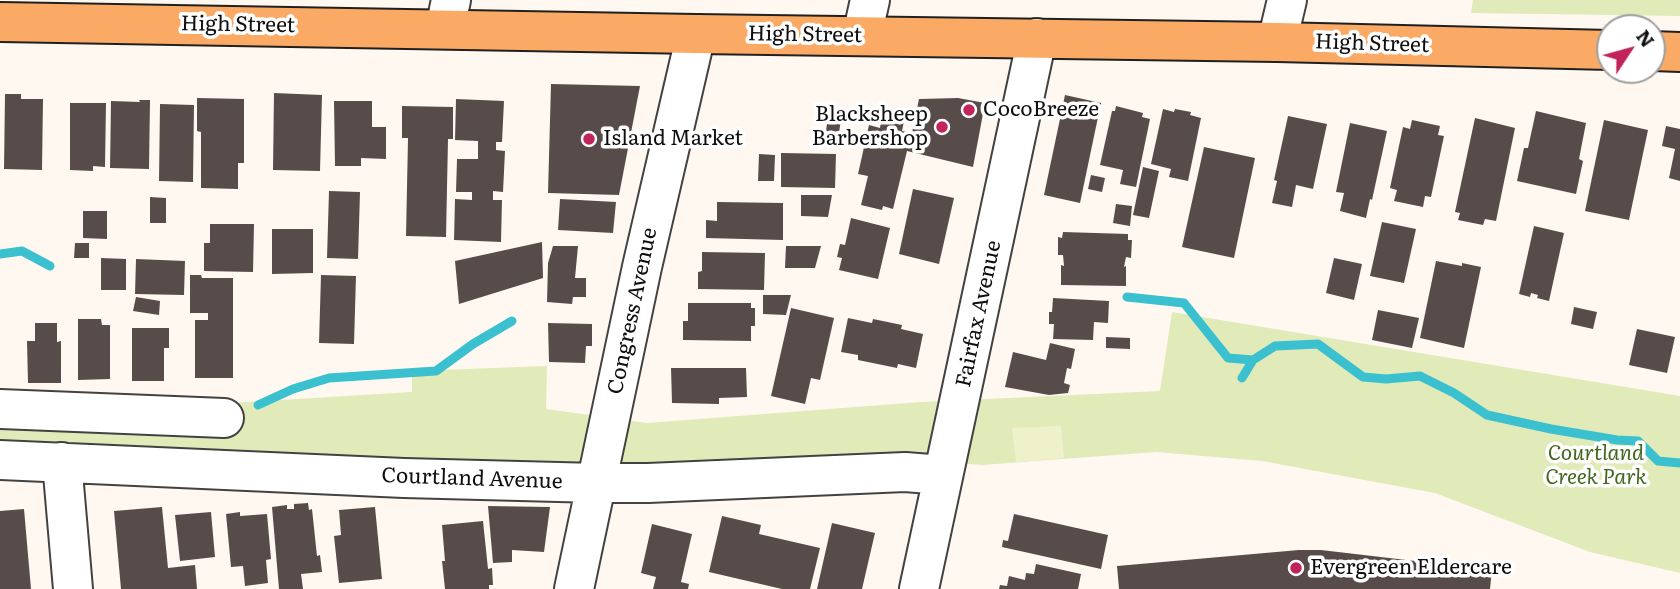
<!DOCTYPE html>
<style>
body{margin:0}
#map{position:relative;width:1680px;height:589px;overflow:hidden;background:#fff8f0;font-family:Literata,serif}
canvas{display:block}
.north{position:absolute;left:1596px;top:14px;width:70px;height:70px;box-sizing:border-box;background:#fff;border:2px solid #9f9f9f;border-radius:50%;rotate:54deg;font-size:19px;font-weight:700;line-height:28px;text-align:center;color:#0f0f0f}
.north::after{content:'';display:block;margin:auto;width:24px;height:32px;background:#c1245a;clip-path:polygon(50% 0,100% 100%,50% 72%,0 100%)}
</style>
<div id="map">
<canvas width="1680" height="589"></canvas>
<div class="north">N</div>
</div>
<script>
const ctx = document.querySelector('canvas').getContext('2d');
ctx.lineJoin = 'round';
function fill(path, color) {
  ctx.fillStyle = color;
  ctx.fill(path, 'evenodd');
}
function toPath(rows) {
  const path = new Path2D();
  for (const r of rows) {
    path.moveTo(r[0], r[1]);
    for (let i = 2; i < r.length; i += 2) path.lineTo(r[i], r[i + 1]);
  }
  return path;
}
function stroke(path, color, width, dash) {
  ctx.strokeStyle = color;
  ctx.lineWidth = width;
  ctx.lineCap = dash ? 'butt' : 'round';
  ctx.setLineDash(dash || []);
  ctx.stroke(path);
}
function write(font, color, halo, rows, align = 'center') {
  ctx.font = font + ' Literata,serif';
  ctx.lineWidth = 7;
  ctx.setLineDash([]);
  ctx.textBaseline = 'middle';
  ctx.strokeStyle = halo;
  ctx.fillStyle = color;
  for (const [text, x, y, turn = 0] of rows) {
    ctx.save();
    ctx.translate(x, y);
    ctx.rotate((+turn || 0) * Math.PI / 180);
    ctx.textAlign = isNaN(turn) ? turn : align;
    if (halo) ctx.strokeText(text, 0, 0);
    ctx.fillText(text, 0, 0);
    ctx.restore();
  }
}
const green = toPath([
 [1473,0,1680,0,1680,16,1471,13],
 [1172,312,1680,396,1680,573,1590,552,1435,493,1262,461,1156,452,982,465,897,458,658,473,0,446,0,417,412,392,412,371,547,366,546,409,647,423,921,402,1160,391]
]);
const pitch = toPath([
 [1061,426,1064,458,1016,462,1012,428]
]);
const stream = toPath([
 [0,254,22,251,50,266],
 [1127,297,1184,303,1228,358,1253,360,1275,346,1318,344,1363,377,1386,379,1420,376,1454,393,1487,415,1551,429,1617,440,1638,441,1658,461,1680,463],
 [1242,378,1253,360],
 [258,405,293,389,329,378,436,371,473,344,512,321]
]);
const building = toPath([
 [551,84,640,86,619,195,548,193],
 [274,93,322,95,320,171,273,170],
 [5,94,21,94,21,99,43,99,42,170,4,169],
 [1065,95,1101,103,1080,203,1044,195],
 [197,98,244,99,244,163,238,163,238,189,201,188,201,132,197,131],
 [958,98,985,103,973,167,907,151,893,209,883,206,882,210,861,205,868,176,858,174,869,125,880,128,882,116,904,121,902,131,912,133,919,99],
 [456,99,504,101,502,142,496,142,496,150,505,151,503,192,493,191,493,200,502,200,501,242,454,240,455,199,472,200,472,192,456,192,457,159,478,159,478,141,455,140],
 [139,100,150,100,149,169,110,168,111,101,140,102],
 [334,101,372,101,372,127,386,127,386,159,361,158,361,166,335,166],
 [70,103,106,103,105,167,93,166,93,171,70,170],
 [160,104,194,105,193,182,159,181],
 [402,106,453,107,453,139,448,139,446,237,406,236,408,138,402,138],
 [1116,106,1143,113,1142,117,1150,119,1136,187,1120,184,1123,170,1100,165,1112,111,1115,111],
 [1163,109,1174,112,1175,109,1191,112,1190,115,1201,118,1188,181,1169,177,1171,169,1151,164],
 [1536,111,1586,123,1579,159,1583,161,1576,194,1517,181,1524,148,1528,148],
 [1288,116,1327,124,1313,189,1296,185,1292,207,1272,203,1277,181,1274,180],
 [828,118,841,120,837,145,824,143],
 [1475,118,1515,128,1496,221,1485,219,1483,225,1458,220,1460,213,1455,212],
 [1412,120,1440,126,1438,135,1444,136,1431,197,1425,196,1423,207,1394,201,1397,190,1390,188,1403,127,1410,129],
 [1604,120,1648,130,1629,220,1585,211],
 [1350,123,1387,131,1372,200,1370,199,1366,218,1340,211,1344,193,1336,192],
 [1666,126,1680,129,1680,181,1669,178,1675,149,1662,146],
 [1204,147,1255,158,1234,258,1182,247],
 [781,153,836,154,835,188,781,187],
 [759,154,775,155,774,181,758,181],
 [1143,167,1159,171,1149,218,1133,215],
 [1091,175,1105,178,1102,192,1088,189],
 [913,189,954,198,939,264,899,254],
 [329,191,360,192,358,259,327,258],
 [801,195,832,195,828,217,801,216],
 [150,197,166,198,166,223,150,223],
 [560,199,616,202,613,233,558,230],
 [717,202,783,203,783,240,706,238,706,220,717,221],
 [1116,204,1132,206,1130,226,1113,223],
 [83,211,107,211,107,239,83,238],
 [851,218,890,228,878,279,839,270,842,258,837,257,840,244,845,245],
 [1382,222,1416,229,1404,283,1370,276],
 [210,224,254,224,253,272,204,271,204,243,210,243],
 [1534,226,1564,233,1549,301,1537,298,1538,295,1531,293,1530,297,1519,294],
 [272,229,313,229,313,273,272,274],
 [1063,232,1128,234,1128,240,1132,240,1131,258,1126,257,1124,267,1126,266,1126,286,1061,285,1061,265,1064,266,1063,255,1058,255,1058,237,1062,238],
 [542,242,543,278,459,304,455,261],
 [75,243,89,243,89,258,74,258],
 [553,246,578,246,575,278,586,278,586,297,573,297,572,304,547,302,548,263],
 [786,246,821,246,815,268,785,268],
 [702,252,765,253,764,290,698,289,698,272,702,271],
 [101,258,126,259,126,290,101,290],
 [1334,258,1362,264,1354,300,1326,293],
 [136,259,185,261,184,295,135,294],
 [1436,261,1462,266,1462,263,1481,267,1464,348,1420,338],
 [190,275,201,275,202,278,233,278,233,378,195,378,195,320,208,320,208,313,190,313],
 [321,275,356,276,354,344,319,343],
 [763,295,791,295,786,315,763,314],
 [136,297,160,301,159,315,133,311],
 [1053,298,1109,301,1108,323,1094,322,1093,340,1053,339,1054,324,1049,324,1049,312,1052,312],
 [688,303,751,303,751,308,755,308,755,326,751,326,751,341,683,340,683,321,688,321],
 [1574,307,1597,312,1593,329,1571,324],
 [791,308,834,318,820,380,811,378,805,404,771,396],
 [1378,310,1419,318,1412,348,1372,340],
 [848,318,872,323,873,319,902,325,901,329,923,334,916,368,898,364,897,368,858,360,858,355,841,352],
 [78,319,101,319,102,325,110,325,110,379,78,380],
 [35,323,57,323,57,342,61,341,61,383,28,383,27,341,35,341],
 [548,323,592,324,592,346,586,346,585,363,549,362],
 [132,328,169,328,169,348,164,348,164,381,132,381],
 [1637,329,1675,337,1667,373,1629,365],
 [1106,337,1130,338,1130,349,1106,348],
 [1050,343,1075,349,1071,369,1067,368,1064,383,1070,385,1068,393,1049,395,1005,387,1013,352,1046,360],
 [671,368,746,368,747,397,719,398,719,404,672,403],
 [308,503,309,510,312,509,317,556,320,555,322,572,301,574,303,589,279,589,272,507,287,505,287,509,294,509,294,504],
 [488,506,550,507,544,552,512,550,512,562,493,563],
 [162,507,168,568,195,565,197,589,121,589,114,511],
 [375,507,382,579,339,583,334,536,341,535,339,510],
 [24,509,31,589,0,589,0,511],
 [211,512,215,557,180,561,175,515],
 [240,512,240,516,267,514,271,559,266,560,268,583,245,586,243,566,231,567,226,514],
 [1014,514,1108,535,1101,569,1002,547,1003,540,1008,541],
 [722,516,761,525,759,534,820,548,810,589,782,589,709,572],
 [483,521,488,569,492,568,493,585,489,585,489,589,445,589,442,561,445,561,442,525],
 [832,523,875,533,862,589,817,589],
 [652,524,692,534,681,582,689,584,688,589,653,589,656,577,641,573],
 [1299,550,1321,550,1492,570,1490,589,1119,589,1117,566],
 [1036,564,1081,574,1078,589,999,589,1000,585,1007,586,1009,576,1025,580,1026,573,1034,574]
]);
const minor = toPath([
 [445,29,451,0],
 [862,36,870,0],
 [1277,42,1287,0],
 [0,409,224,418],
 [0,460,404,478,597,483,648,483,905,472,943,475],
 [62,462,73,589],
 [574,589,642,267,696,34],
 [919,589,1037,38]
]);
const major = toPath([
 [0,22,696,34,1277,42,1610,50],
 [1652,51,1680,52]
]);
const markers = [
 [969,110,7,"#c1245a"],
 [942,127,7,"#c1245a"],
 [589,139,7,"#c1245a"],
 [1296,568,7,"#c1245a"]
];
const streetNames = [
 ["High Street",238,25,1],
 ["High Street",805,35,1],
 ["High Street",1372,44,2],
 ["Congress Avenue",633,311,-78],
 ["Fairfax Avenue",979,314,-78],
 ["Courtland Avenue",472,479,2]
];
const poiNames = [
 ["CocoBreeze",983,110],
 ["Blacksheep",928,115,"right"],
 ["Barbershop",928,139,"right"],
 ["Island Market",603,139],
 ["Evergreen Eldercare",1310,568]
];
const parkNames = [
 ["Courtland",1596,454],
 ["Creek Park",1596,478]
];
fill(green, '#e1eab9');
fill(pitch, '#eff1cb');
stroke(stream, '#3ac0cf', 9);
fill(building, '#584c4b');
stroke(minor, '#424242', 42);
stroke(major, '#202020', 42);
stroke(minor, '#fff', 38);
stroke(major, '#faaa65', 38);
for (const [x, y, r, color] of markers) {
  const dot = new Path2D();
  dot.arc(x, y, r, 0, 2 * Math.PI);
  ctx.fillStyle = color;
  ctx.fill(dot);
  stroke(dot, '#fff', 2.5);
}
write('21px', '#0f0f0f', '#fff', streetNames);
write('21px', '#0f0f0f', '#fff', poiNames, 'left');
write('italic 21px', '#43681d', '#fff', parkNames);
</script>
